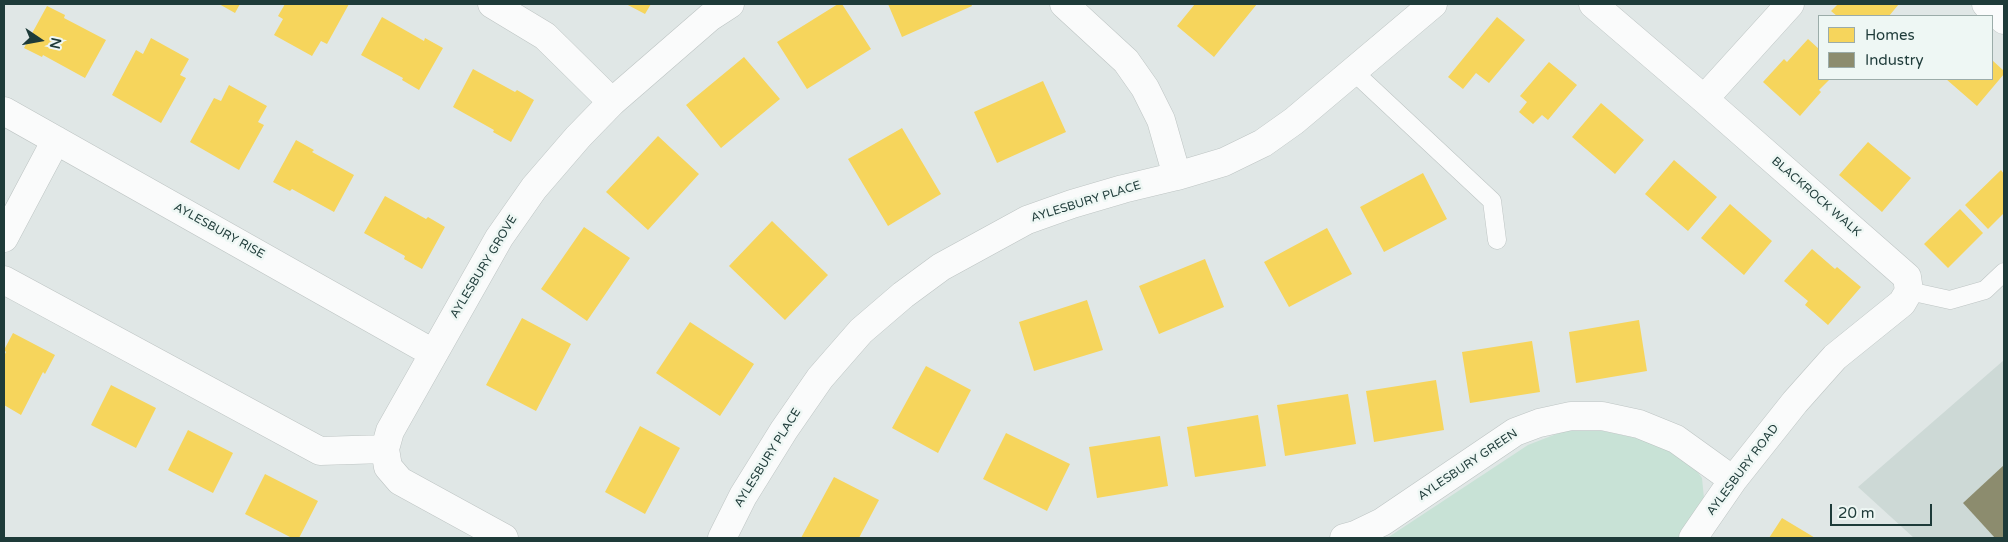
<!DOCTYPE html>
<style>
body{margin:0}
#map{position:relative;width:2008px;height:542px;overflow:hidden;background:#e0e7e6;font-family:"Varela Round",sans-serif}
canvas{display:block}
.frame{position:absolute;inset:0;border:5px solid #1e3b39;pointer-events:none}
.legend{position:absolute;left:1818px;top:15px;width:175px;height:65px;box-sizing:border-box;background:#eef7f4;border:1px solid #9baca9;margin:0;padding:6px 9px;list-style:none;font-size:15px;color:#1e3b39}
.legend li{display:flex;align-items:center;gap:10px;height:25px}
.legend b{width:25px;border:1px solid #9baca9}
.north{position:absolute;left:15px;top:15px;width:50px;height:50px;-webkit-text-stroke:4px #eef7f4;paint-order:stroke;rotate:102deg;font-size:14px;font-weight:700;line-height:20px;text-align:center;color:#1e3b39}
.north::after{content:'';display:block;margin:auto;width:18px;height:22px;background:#1e3b39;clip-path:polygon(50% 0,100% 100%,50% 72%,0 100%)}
.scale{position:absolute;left:1830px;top:504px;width:102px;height:22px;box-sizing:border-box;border:2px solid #1e3b39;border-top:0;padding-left:6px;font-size:15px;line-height:18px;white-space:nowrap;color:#1e3b39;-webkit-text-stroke:4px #eef7f4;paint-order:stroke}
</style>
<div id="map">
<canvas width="2008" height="542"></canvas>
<div class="frame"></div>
<ul class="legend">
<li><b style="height:14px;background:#f6d55c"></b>Homes</li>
<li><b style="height:14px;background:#8c8c6e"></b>Industry</li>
</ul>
<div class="north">N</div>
<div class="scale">20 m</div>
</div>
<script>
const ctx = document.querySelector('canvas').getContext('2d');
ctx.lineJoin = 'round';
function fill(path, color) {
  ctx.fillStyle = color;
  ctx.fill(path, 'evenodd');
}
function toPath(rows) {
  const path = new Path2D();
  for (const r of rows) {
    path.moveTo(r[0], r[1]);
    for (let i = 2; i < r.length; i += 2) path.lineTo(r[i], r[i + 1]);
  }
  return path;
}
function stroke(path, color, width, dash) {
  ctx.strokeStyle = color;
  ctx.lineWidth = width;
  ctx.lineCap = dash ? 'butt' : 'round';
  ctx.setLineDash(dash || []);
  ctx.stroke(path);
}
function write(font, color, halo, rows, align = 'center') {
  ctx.font = font + ' "Varela Round",sans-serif';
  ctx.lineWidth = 5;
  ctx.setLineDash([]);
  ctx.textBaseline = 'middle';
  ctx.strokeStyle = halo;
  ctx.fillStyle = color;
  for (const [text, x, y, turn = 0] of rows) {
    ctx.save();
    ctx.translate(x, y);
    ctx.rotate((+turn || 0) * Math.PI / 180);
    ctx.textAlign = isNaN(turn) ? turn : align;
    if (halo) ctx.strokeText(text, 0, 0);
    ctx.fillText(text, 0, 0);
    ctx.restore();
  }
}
const built = toPath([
 [2004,360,2004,538,1914,538,1858,487]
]);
const green = toPath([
 [1564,431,1603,431,1654,442,1691,463,1702,478,1704,498,1679,538,1387,538,1528,445]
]);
const homes = toPath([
 [219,4,240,4,235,13],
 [285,4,349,4,327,44,321,41,312,56,274,35,283,19,278,16],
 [626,4,651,4,645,14],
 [838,4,842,4,871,49,807,89,777,42],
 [888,4,971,4,972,6,902,37],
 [1195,4,1257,4,1214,57,1177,26],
 [1838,4,1899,4,1889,16,1837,16,1831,11],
 [47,6,65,15,64,18,106,40,85,78,43,55,42,57,24,48],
 [382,17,424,41,425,38,443,48,419,90,402,80,403,78,361,55],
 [1497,17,1525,40,1489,83,1476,73,1463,89,1448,77],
 [151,38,189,59,180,75,186,78,161,123,112,95,136,50,143,54],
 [1808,39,1819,49,1819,79,1830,79,1819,90,1821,92,1800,116,1763,82,1784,59,1787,62],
 [744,57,780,99,721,148,686,105],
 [1992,60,2004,71,2004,74,1977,106,1946,79,1992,79],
 [1549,62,1577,85,1548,120,1542,115,1533,124,1519,112,1527,102,1520,96],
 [473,69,515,92,517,90,534,100,511,142,493,132,494,130,453,107],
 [1043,81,1066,132,997,163,974,112],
 [229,85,267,106,258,122,264,125,239,170,190,142,214,98,221,101],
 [1601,103,1644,140,1615,174,1572,137],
 [902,128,941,194,888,226,848,159],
 [658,136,699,174,648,230,606,192],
 [296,140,314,150,312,152,354,175,334,212,292,189,290,191,273,182],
 [1868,142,1911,178,1882,212,1839,175],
 [1674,160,1717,197,1688,231,1645,194],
 [2001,170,2004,174,2004,213,1988,229,1965,205],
 [1423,173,1447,219,1384,252,1360,207],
 [385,196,426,219,428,217,445,227,422,269,404,259,405,256,364,233],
 [1730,204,1772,241,1744,275,1701,238],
 [1960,209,1983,233,1948,268,1924,244],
 [772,221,828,275,785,320,729,266],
 [584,227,630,258,587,321,541,289],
 [1327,228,1352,274,1289,307,1264,262],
 [1812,249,1835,269,1837,267,1861,287,1828,325,1805,305,1808,301,1784,281],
 [1205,259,1224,307,1159,334,1139,286],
 [1087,300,1103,350,1034,371,1019,322],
 [522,318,571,344,536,411,486,385],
 [1639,320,1647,371,1576,383,1569,332],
 [690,322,754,364,720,416,656,373],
 [13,333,55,355,45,374,43,372,21,415,4,405,4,356,6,352,4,350],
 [1532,341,1540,392,1470,403,1462,352],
 [926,366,971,390,938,453,892,428],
 [1436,380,1444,430,1374,442,1366,391],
 [111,385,156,408,136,448,91,425],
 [1348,394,1356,444,1285,456,1277,405],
 [1258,415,1266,466,1195,477,1187,427],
 [640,426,680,448,645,514,605,492],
 [188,430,233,453,213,493,168,470],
 [1006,433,1070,464,1047,511,983,479],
 [1160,436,1168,486,1097,498,1089,447],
 [265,474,318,501,299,538,292,538,245,514],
 [834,477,879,500,862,532,859,538,801,538],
 [1782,518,1812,536,1815,538,1769,538]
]);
const industry = toPath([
 [2004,465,2004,538,1995,538,1963,503]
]);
const lane = toPath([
 [1354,72,1492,201,1497,240],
 [1909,291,1950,300,1985,290,2004,272]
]);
const street = toPath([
 [492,4,545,36,612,102],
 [1064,4,1126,61,1145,88,1161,120,1177,176],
 [1593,4,1704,99,1907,277,1909,291,1902,303,1835,357,1795,402,1733,480,1693,538],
 [1986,4,2004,20],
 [1704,99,1790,4],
 [4,111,433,353],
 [4,238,56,140],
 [4,280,320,451,385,449],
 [504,538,400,481,388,467,385,449,390,431,499,238,534,188,578,137,612,102,710,17,730,4],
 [722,538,743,496,784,430,820,378,861,331,903,295,941,267,1027,220,1072,204,1123,189,1177,176,1224,162,1263,143,1294,121,1433,4],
 [1344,538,1355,535,1382,522,1515,432,1539,423,1571,416,1602,416,1639,424,1676,439,1733,480]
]);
const streetNames = [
 ["BLACKROCK WALK",1816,197,41],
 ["AYLESBURY PLACE",1086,202,-17],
 ["AYLESBURY RISE",219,231,29],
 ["AYLESBURY GROVE",484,267,-59],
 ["AYLESBURY PLACE",768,458,-58],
 ["AYLESBURY GREEN",1468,465,-34],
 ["AYLESBURY ROAD",1743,470,-53]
];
fill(built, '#cdd9d6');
fill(green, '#c8e2d6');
fill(homes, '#f6d55c');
fill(industry, '#8c8c6e');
stroke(lane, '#bdc4c3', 19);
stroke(street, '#bdc4c3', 29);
stroke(lane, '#fafbfb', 18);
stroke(street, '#fafbfb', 28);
write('12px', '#1e3b39', '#eef7f4', streetNames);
</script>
